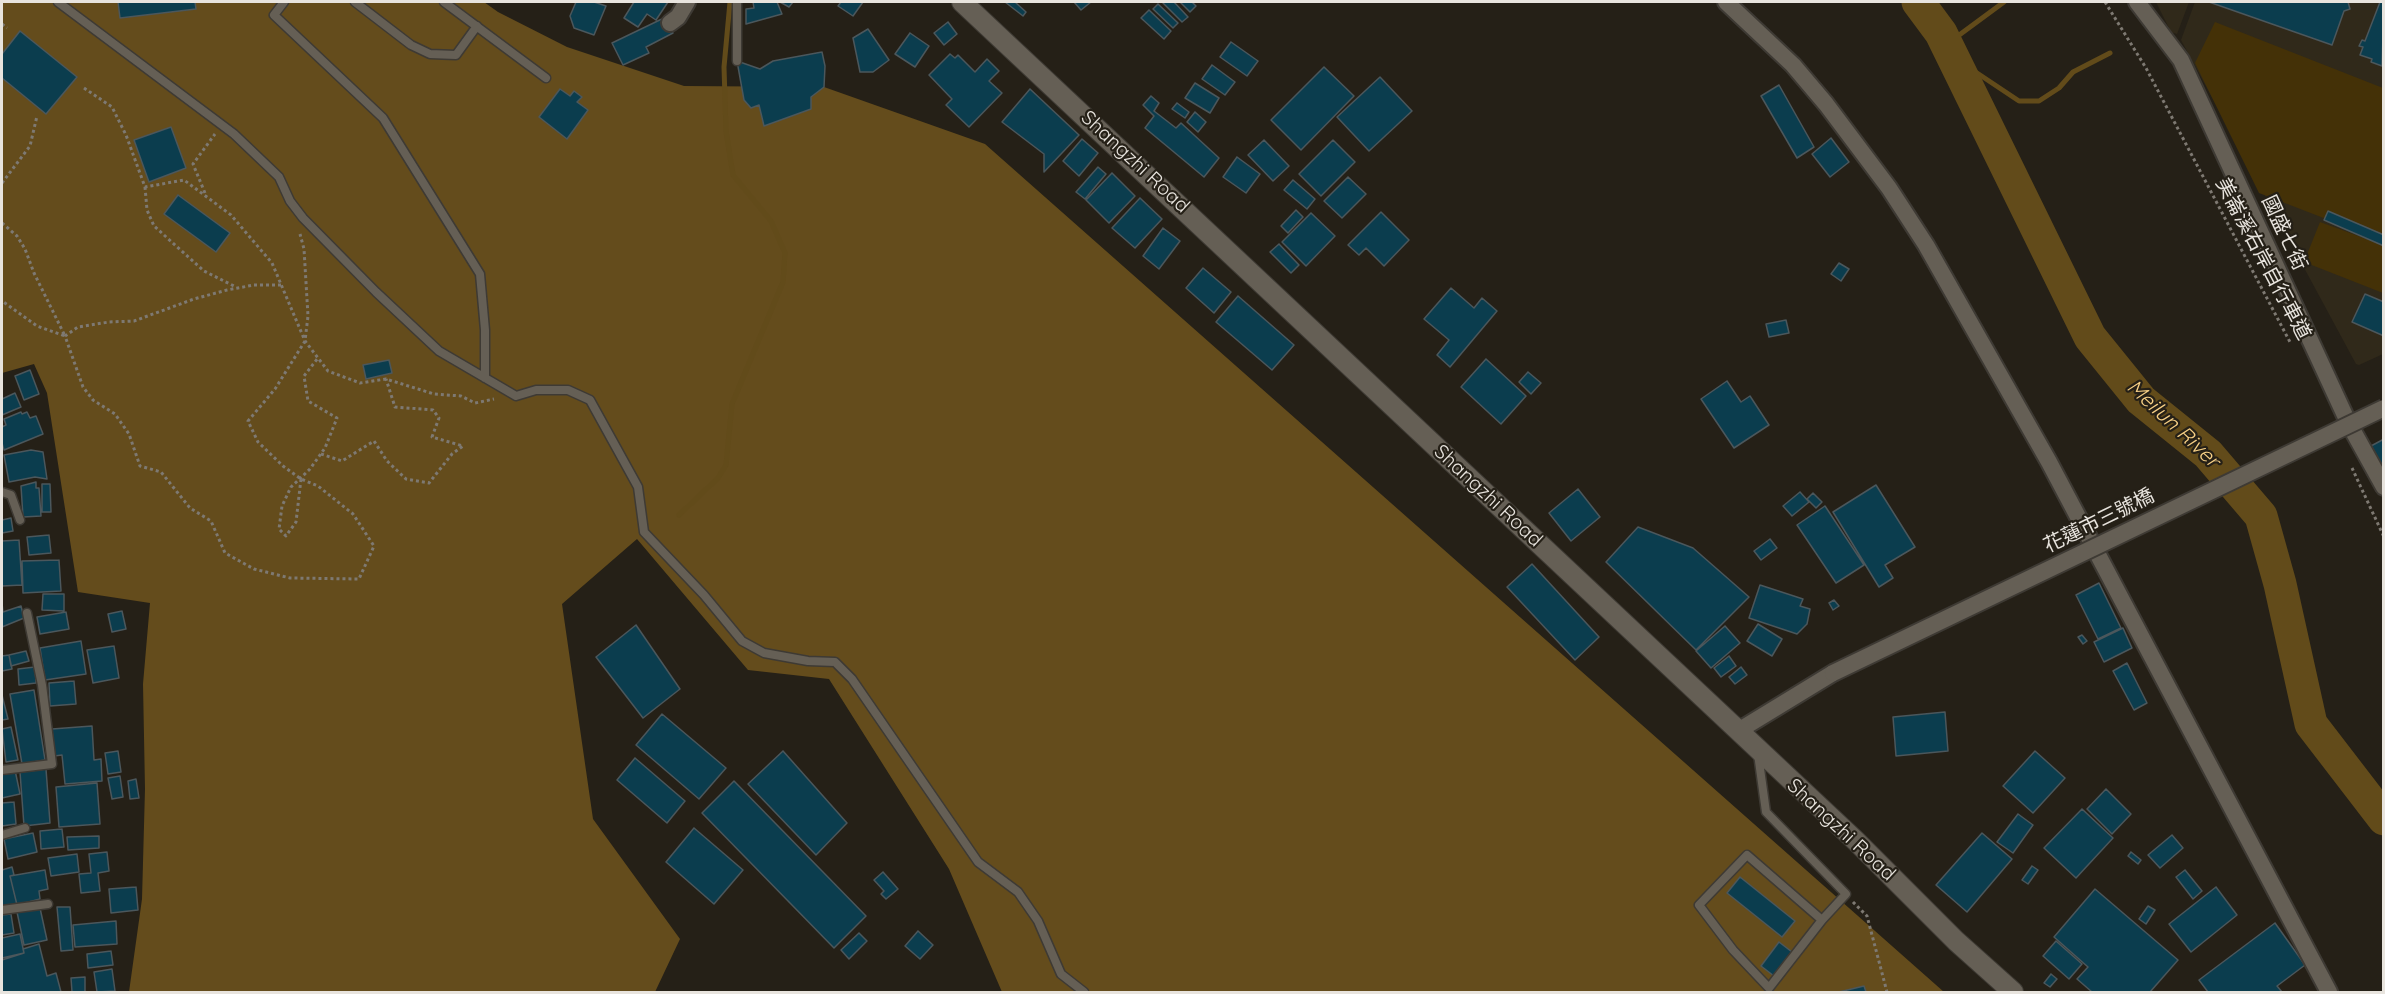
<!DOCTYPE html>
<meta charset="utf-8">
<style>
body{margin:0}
#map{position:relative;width:2385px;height:994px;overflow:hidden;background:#252017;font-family:Quicksand,sans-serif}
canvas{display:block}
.frame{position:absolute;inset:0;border:3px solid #e8e4de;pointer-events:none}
</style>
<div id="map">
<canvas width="2385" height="994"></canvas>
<div class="frame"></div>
</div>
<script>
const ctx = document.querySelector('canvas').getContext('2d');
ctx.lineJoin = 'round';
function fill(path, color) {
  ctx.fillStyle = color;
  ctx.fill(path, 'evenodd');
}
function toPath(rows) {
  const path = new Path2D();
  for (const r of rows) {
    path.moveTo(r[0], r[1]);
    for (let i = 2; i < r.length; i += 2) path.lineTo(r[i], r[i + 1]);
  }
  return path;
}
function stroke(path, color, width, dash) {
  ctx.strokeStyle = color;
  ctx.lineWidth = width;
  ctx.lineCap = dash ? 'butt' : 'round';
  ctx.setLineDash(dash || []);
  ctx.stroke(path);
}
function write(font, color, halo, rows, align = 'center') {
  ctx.font = font + ' Quicksand,"Noto Sans TC",sans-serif';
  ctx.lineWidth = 4.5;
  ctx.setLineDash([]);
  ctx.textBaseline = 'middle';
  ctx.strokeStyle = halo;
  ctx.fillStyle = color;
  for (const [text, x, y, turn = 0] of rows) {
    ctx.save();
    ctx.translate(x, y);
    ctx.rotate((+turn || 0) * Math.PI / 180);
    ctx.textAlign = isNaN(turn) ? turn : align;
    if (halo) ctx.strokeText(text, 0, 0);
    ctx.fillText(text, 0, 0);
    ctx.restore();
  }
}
const built = toPath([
 [2156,2,2189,2,2177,34,2171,32],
 [2195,2,2383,2,2383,354,2359,365,2356,364,2181,40]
]);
const green = toPath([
 [2215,22,2383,88,2383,241,2259,193,2195,63],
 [2320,222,2383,245,2383,293,2304,262]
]);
const forest = toPath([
 [2,2,484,2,498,12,567,47,684,86,824,87,985,144,1944,992,1002,992,949,869,829,679,748,670,637,539,562,604,593,819,680,939,655,992,129,992,142,899,145,789,143,684,150,603,78,592,47,393,34,364,2,373]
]);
const stream = toPath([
 [1947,44,2004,2],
 [1953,57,2019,101,2039,101,2059,88,2073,72,2110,53],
 [679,515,718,478,726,465,732,404,783,282,785,253,771,221,733,175,726,131,724,67,730,2]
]);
const river = toPath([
 [1918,2,1941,33,2090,337,2141,400,2208,454,2261,516,2280,584,2311,724,2384,819]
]);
const building = toPath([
 [118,2,195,2,196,9,120,18,118,2],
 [576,2,594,2,606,6,594,35,574,28,570,16,576,2],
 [634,2,668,2,656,20,647,14,638,27,624,18,634,2],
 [753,2,777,2,782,14,746,24,746,9,754,8,753,2],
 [780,2,793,2,789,7,780,2],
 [841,2,863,2,853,16,838,6,841,2],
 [1005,2,1015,2,1026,12,1023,16,1005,2],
 [1074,2,1091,2,1081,10,1074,2],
 [1162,2,1174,2,1188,17,1182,22,1162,2],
 [1180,2,1192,2,1196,6,1190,12,1180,2],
 [2209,2,2348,2,2350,9,2344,11,2332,45,2209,2],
 [2380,2,2384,2,2382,66,2371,62,2372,59,2360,55,2363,47,2359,46,2362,40,2365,41,2380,2],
 [1158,4,1178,23,1173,28,1153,9,1158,4],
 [1149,10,1171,31,1164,39,1141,18,1149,10],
 [666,17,673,33,646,47,649,53,623,65,612,43,666,17],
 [948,22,957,34,944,45,934,33,948,22],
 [868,29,889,60,873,72,860,72,853,38,868,29],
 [20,31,77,77,46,114,2,78,2,54,20,31],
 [910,33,929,46,915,67,895,54,910,33],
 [1231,42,1258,61,1247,76,1220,57,1231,42],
 [822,52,825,66,824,87,811,97,811,109,764,126,759,105,751,108,744,100,737,61,760,69,773,61,822,52],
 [950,54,955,58,958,55,975,72,987,59,999,71,989,81,1002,93,969,127,946,105,952,99,929,75,950,54],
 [1212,65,1235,82,1225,95,1202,79,1212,65],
 [1324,67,1354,96,1301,150,1271,120,1324,67],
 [1380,77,1412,111,1369,151,1337,117,1380,77],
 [1195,83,1219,98,1210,113,1185,98,1195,83],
 [1779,85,1814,147,1797,158,1761,96,1779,85],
 [560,89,570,96,574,91,582,97,577,102,588,110,567,139,539,117,560,89],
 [1030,89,1079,135,1044,172,1044,154,1002,122,1030,89],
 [1151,96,1159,103,1154,111,1176,128,1181,123,1219,158,1204,177,1145,128,1154,116,1143,105,1151,96],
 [1177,103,1189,112,1185,118,1172,109,1177,103],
 [1195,112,1206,122,1198,132,1187,122,1195,112],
 [171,127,186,168,149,182,134,140,171,127],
 [1831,138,1849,162,1830,177,1812,154,1831,138],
 [1082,139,1098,153,1079,176,1063,161,1082,139],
 [1264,140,1289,166,1273,181,1248,155,1264,140],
 [1333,140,1355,162,1321,196,1299,174,1333,140],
 [1237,157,1260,174,1246,193,1223,177,1237,157],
 [1098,167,1106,174,1085,199,1076,192,1098,167],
 [1112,173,1135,196,1109,223,1086,200,1112,173],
 [1348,177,1366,194,1342,218,1324,201,1348,177],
 [1293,180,1315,199,1307,209,1284,190,1293,180],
 [178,195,230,233,216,252,164,214,178,195],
 [1140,198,1162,219,1135,248,1112,228,1140,198],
 [1296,210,1303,217,1288,233,1281,226,1296,210],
 [2328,211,2384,235,2384,246,2324,220,2328,211],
 [1381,212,1409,240,1384,266,1366,248,1359,255,1348,245,1381,212],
 [1311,213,1335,236,1306,266,1282,242,1311,213],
 [1163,228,1180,241,1159,269,1143,256,1163,228],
 [1279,244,1299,265,1291,273,1270,252,1279,244],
 [1839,263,1849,269,1841,281,1831,274,1839,263],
 [1203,268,1231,292,1214,313,1186,288,1203,268],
 [1451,288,1474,308,1482,298,1497,311,1450,367,1437,355,1449,340,1424,319,1451,288],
 [2365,294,2384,302,2384,336,2352,322,2365,294],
 [1238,296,1294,345,1272,370,1216,322,1238,296],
 [1786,320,1789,333,1769,337,1766,324,1786,320],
 [1486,359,1526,396,1501,424,1461,387,1486,359],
 [389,360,392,373,366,379,363,365,389,360],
 [30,370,39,394,24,400,15,376,30,370],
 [1528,372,1541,383,1531,394,1519,382,1528,372],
 [1727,381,1741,402,1750,396,1769,425,1734,448,1701,399,1727,381],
 [15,393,21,407,2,415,2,399,15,393],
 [21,412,22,414,27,412,30,418,36,416,43,434,4,450,2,443,2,427,6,425,4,419,21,412],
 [2384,439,2384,469,2371,446,2384,439],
 [31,450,43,452,47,479,35,477,9,482,4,455,31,450],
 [36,482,36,488,39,488,41,516,23,517,21,486,36,482],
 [42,484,50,484,51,512,42,512,42,484],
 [1876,485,1915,547,1885,565,1893,578,1879,587,1833,512,1876,485],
 [1578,489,1600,517,1571,541,1549,513,1578,489],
 [1800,492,1809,502,1792,516,1783,506,1800,492],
 [1813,493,1822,502,1816,508,1807,499,1813,493],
 [1825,506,1864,565,1836,583,1797,525,1825,506],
 [11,518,13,531,2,533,2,520,11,518],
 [1638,527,1693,548,1749,597,1696,650,1606,562,1638,527],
 [49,535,51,553,29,555,27,537,49,535],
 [1770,539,1777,548,1761,560,1754,551,1770,539],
 [19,540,22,585,2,586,2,541,19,540],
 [59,560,61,591,23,593,22,561,59,560],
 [1532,564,1599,637,1575,660,1507,587,1532,564],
 [2099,583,2121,628,2098,639,2076,595,2099,583],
 [1760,585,1803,599,1800,606,1810,609,1807,624,1797,634,1749,618,1760,585],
 [43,594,64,594,64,611,42,610,43,594],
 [1834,600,1839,606,1833,610,1829,603,1834,600],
 [2,603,3,612,21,606,24,618,2,627,2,603],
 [122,611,126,629,112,632,108,614,122,611],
 [66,612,69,629,40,634,37,617,66,612],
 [1758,624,1782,639,1772,656,1747,641,1758,624],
 [636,625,680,689,643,718,596,657,636,625],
 [1725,626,1740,643,1711,668,1696,651,1725,626],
 [2123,628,2132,648,2104,662,2094,642,2123,628],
 [2082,635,2087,641,2083,644,2078,637,2082,635],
 [81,641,86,674,45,680,40,648,81,641],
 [114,646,119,678,93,683,87,650,114,646],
 [26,651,29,661,11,666,9,655,26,651],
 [9,655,12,669,2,671,2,656,9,655],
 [1729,656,1736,666,1721,677,1714,668,1729,656],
 [2127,663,2147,703,2134,710,2113,671,2127,663],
 [35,667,36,683,19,685,18,669,35,667],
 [1741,667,1747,675,1735,684,1729,677,1741,667],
 [74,681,76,704,50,706,49,683,74,681],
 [34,690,45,760,22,764,10,694,34,690],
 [2,695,8,719,2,720,2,695],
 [1945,712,1948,751,1896,756,1893,717,1945,712],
 [662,714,726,768,699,799,636,745,662,714],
 [92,726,94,760,101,759,102,781,65,784,62,755,54,756,52,729,92,726],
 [11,727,18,760,6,762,2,729,11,727],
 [118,751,121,772,108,774,105,753,118,751],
 [783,751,847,823,816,855,748,784,783,751],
 [2035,751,2065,778,2033,813,2003,786,2035,751],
 [635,758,685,801,667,823,617,780,635,758],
 [46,769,50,823,24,826,20,772,46,769],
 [15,770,20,794,2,798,2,773,15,770],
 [120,776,123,797,112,799,108,778,120,776],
 [136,779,139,798,130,799,128,781,136,779],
 [734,781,866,916,834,948,702,813,734,781],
 [97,783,100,824,59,827,56,787,97,783],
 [2106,789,2131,814,2112,834,2087,809,2106,789],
 [14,802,16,824,2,826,2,803,14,802],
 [2082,809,2113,838,2076,878,2044,848,2082,809],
 [2018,814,2033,825,2013,853,1997,842,2018,814],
 [694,828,743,870,714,904,666,862,694,828],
 [62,829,64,847,41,849,40,831,62,829],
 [33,833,37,852,8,859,4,839,33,833],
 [1982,833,2012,859,1967,912,1936,885,1982,833],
 [2172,835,2183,848,2160,868,2148,855,2172,835],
 [99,836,99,848,68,850,67,837,99,836],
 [107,852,109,871,98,873,100,891,81,893,79,874,91,873,89,854,107,852],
 [2131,852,2141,860,2138,864,2128,856,2131,852],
 [77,854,79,872,51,876,48,858,77,854],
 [2032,866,2038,870,2028,884,2022,880,2032,866],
 [12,867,14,875,10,876,17,905,2,908,2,870,12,867],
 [45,870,48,889,39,891,40,899,17,905,10,876,45,870],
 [2185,870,2202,891,2193,899,2176,877,2185,870],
 [883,872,898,889,886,899,881,894,884,891,874,880,883,872],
 [1740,877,1795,921,1782,937,1727,893,1740,877],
 [136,887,138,910,111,913,109,889,136,887],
 [2216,887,2237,915,2191,952,2169,924,2216,887],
 [2095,889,2178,960,2150,992,2092,992,2077,979,2088,967,2054,937,2095,889],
 [2148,906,2155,910,2146,924,2139,919,2148,906],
 [57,907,70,907,73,950,61,951,57,907],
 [40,908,47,940,24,945,17,912,40,908],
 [11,914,14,933,2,935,2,915,11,914],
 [116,921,117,944,75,947,73,925,116,921],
 [2275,923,2305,965,2277,986,2282,992,2208,992,2199,980,2275,923],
 [918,931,933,945,920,959,905,946,918,931],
 [859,933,867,941,849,959,841,950,859,933],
 [20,934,24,953,2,958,2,938,20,934],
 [2056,941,2082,964,2069,979,2043,956,2056,941],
 [1779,942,1792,952,1774,976,1761,966,1779,942],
 [39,944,47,976,56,973,61,992,2,992,2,960,24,953,23,949,39,944],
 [111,951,113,965,88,968,87,954,111,951],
 [112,969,115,991,97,992,94,972,112,969],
 [2051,974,2057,979,2050,987,2044,983,2051,974],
 [85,977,85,992,72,992,71,978,85,977],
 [1864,986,1866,992,1839,992,1864,986]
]);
const path = toPath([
 [2105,2,2146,68,2291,344],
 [2,24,7,28],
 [84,88,112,107,126,135,145,187,184,180,231,215,272,263,305,341,328,371,360,383,386,379,434,394,461,396,475,403,494,399],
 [2,183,30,146,37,116],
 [145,187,147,210,154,226,204,271,236,287],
 [205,193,193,164,215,134],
 [2,223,17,236,25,249,34,273,65,336,37,326,2,301],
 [281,285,254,285,227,290,194,299,134,321,109,322,78,327,65,336,83,387,93,400,115,414,129,434,140,466,161,472,190,508,211,521,225,553,254,569,290,578,359,579,374,546,353,514,318,486,301,479,283,466,258,442,248,421,275,389,305,341,308,316,304,249,300,234],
 [321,454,342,461,374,441,387,461,406,479,429,483,452,454,463,446,432,437,439,418,433,410,395,407,386,379],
 [2352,468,2384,537],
 [301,479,296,522,286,536,279,529,282,506,291,487,310,469,325,448,337,418,308,401,304,376,318,358],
 [1853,902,1867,916,1887,992]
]);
const service = toPath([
 [58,2,234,134,279,177,290,201,303,218,376,292,439,351,516,396,536,390,568,390,590,400,638,487,644,532,704,595,742,641,764,653,808,661,835,662,852,679,978,862,1018,892,1038,921,1061,974,1084,992],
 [284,2,274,15,383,118,480,274,485,330,485,378],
 [355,2,411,45,430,54,456,55,477,26],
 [444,2,546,78],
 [737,61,737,2],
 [2,492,11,495,20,520],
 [1758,754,1766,812,1846,894,1822,920,1747,855,1699,905,1733,950,1769,988,1822,920],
 [2,770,52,764,42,685,27,613],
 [2,835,25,828],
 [2,910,48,904]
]);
const minor = toPath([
 [1726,2,1793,65,1826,104,1889,188,1926,245,2049,462,2329,992],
 [2137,2,2181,60,2348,422,2384,487],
 [670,23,678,17,687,2],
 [1738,731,1833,673]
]);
const tertiary = toPath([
 [962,2,1856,841,1956,941,2013,992]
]);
const minorBridge = toPath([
 [1833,673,2384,408]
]);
const streetNames = [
 ["Shangzhi Road",1135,162,43],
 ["國盛七街",2284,233,65],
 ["美崙溪右岸自行車道",2263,259,62],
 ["Shangzhi Road",1488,496,43],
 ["花蓮市三號橋",2099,521,-26],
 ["Shangzhi Road",1841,830,43]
];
const waterNames = [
 ["Meilun River",2173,424,43]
];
fill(built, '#30291a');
fill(green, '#443107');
fill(forest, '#644c1c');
stroke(stream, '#624b1a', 5);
stroke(river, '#624b1a', 33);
fill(building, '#0b3d4e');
stroke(building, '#4b575c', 1.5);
stroke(service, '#3e3a34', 11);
stroke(minor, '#3e3a34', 20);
stroke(tertiary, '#3e3a34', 22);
stroke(path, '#7e7972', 3, [3, 3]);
stroke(service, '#655f55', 8);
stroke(minor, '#655f55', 16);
stroke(tertiary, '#655f55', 20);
stroke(minorBridge, '#3e3a34', 20, []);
stroke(minorBridge, '#655f55', 16);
write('20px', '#e8e4de', '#252017', streetNames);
write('italic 21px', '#f6cf85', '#252017', waterNames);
</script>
